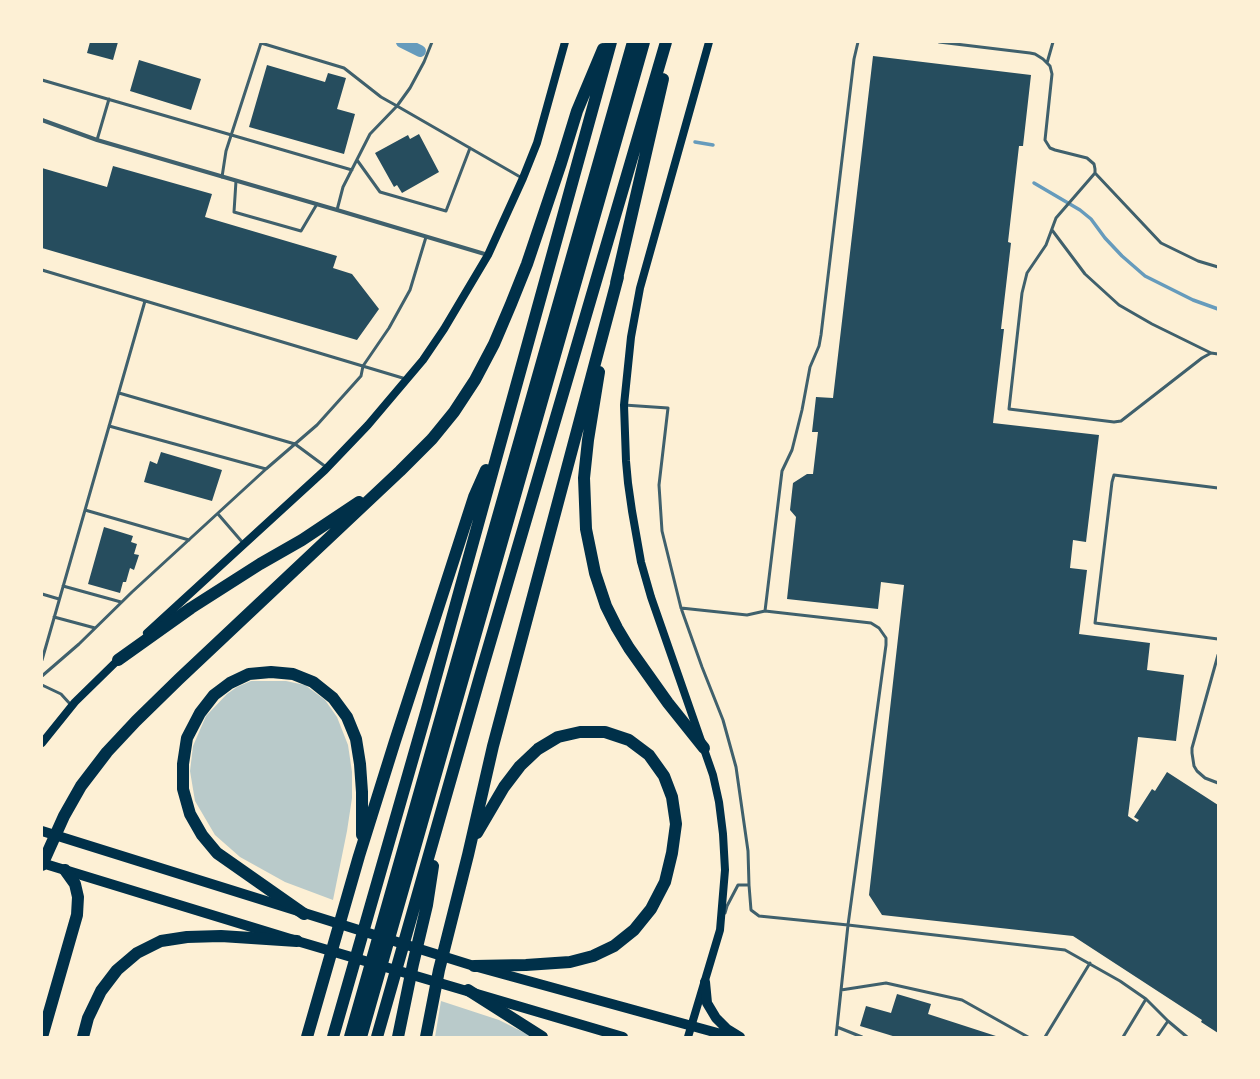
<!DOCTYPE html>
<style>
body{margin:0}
#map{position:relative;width:1260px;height:1079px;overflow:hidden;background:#fdf0d5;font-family:"Titillium Web",sans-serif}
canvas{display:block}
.frame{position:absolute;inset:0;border:43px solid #fdf0d5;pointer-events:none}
</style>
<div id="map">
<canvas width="1260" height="1079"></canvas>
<div class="frame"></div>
</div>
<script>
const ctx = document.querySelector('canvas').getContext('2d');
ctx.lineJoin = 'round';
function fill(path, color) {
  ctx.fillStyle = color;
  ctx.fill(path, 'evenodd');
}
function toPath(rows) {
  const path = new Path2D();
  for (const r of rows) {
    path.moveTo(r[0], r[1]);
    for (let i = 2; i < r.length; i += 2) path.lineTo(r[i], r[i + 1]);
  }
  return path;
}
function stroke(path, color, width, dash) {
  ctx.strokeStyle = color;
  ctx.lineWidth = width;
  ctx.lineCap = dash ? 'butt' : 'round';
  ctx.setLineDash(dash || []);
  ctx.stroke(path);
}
const green = toPath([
 [251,681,286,681,305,685,325,700,337,717,348,745,352,772,352,798,347,831,333,900,285,882,240,857,215,835,195,801,190,771,193,746,206,716,227,694,237,687],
 [441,1001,499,1020,533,1037,435,1037]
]);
const stream = toPath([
 [695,142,713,145],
 [1034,183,1080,210,1091,219,1105,238,1122,256,1145,276,1193,300,1218,309]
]);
const canal = toPath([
 [402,42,420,51]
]);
const building = toPath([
 [90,42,118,42,113,60,87,53],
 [873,56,1031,75,1023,146,1019,146,1008,242,1011,243,1001,329,1004,329,993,423,1099,435,1086,542,1073,540,1070,568,1087,570,1079,634,1150,643,1147,670,1184,675,1176,741,1138,737,1128,816,1137,822,1139,820,1134,817,1152,789,1155,791,1167,772,1218,805,1218,1033,1201,1022,1202,1020,1073,936,882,915,869,895,904,585,881,582,878,609,787,599,796,517,790,510,793,483,807,474,813,474,818,432,812,432,816,397,833,398],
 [139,60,201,79,191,110,130,91],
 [267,65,325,82,328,73,346,78,337,109,355,114,344,154,249,127],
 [419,134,439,172,402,193,397,185,394,187,375,153,408,135,410,139],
 [113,166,212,194,205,217,337,256,333,268,352,274,379,309,357,340,42,248,42,168,107,187],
 [161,452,222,470,212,501,144,482,150,461,157,464],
 [104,527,133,536,131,542,137,544,134,554,139,555,134,570,130,568,126,582,123,582,120,593,88,584],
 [897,994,931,1004,928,1014,999,1037,896,1037,860,1026,866,1006,891,1013]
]);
const service = toPath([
 [432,42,424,62,410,88,397,106,522,178],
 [939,42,1030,53,1035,54,1043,59,1050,66,1052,74,1045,140,1050,148,1055,150,1087,158,1094,164,1095,169,1095,173,1056,218,1046,245,1027,273,1022,293,1009,409,1114,422,1121,421,1202,358,1211,353,1218,354],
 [1047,63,1053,42],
 [42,80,352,170],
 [97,140,109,99],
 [357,160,380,192,446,211,470,148],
 [1095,173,1161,243,1198,261,1218,267],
 [222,177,226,151,261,43,344,68,381,97,397,106,370,134,343,187,337,210],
 [236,181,234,212,301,231,317,204],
 [1052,230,1085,274,1119,305,1152,324,1211,353],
 [42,270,406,379],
 [119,393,295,444,326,467],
 [624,405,668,408,659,485,662,531,681,608,702,667,723,720,736,767,748,851,749,885],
 [109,426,266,469],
 [1218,488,1114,475,1112,482,1095,623,1218,639],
 [85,510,189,540],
 [218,514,243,543],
 [63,586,121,602],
 [42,594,59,599],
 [681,608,747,615,765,611],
 [54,617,95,628],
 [1218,655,1192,748,1192,753,1194,766,1197,771,1205,778,1218,783],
 [42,660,145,301],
 [42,676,79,644,132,592,266,469,317,425,361,376,363,366,389,328,410,290,426,237],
 [42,685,61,694,71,705],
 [725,913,727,906,738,885,749,885,751,910,759,916,848,925,886,645,886,638,879,628,871,623,765,611,782,471,792,450,802,410,810,367,819,346,821,335,854,59,858,42],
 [841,990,886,983,962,1000,1028,1037],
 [837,1027,862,1037],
 [836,1037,848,925,1065,950,1120,981,1146,999,1168,1021,1187,1037],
 [1045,1037,1090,963],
 [1123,1037,1146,999],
 [1157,1037,1168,1021]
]);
const minor = toPath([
 [42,120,97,140,337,210,488,255]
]);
const secondary = toPath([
 [147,633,325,470,368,425,423,360,444,329,488,255,523,178,537,143,565,42],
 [42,743,75,702,121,657],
 [688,1037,720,930,725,870,723,834,719,802,713,775,651,597,641,562,632,511,628,483,626,461,624,405,631,337,640,288,709,42]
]);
const primary = toPath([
 [42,831,474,966,732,1037],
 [42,863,297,941,623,1037],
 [705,982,707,1003,716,1018,727,1029,740,1037]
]);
const motorway = toPath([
 [616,283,663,79],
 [599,372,588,440,584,478,586,529,595,573,606,606,617,628,629,648,668,703,704,748],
 [118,660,191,608,260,564,302,540,359,502],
 [42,865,64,816,81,786,107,752,136,721,179,679,400,471,432,439,454,412,475,380,494,344,511,304,527,264,561,163,577,111,603,49],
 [304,914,217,853,202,835,190,814,183,789,183,764,187,738,200,713,214,695,230,683,249,674,271,672,293,674,313,682,333,698,347,717,356,739,360,764,362,792,362,835],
 [474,966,526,965,570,962,593,956,614,946,634,930,651,909,665,882,672,853,676,824,672,797,664,776,649,755,629,740,605,732,580,732,558,737,538,749,520,766,504,787,477,833],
 [468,990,542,1037],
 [42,1037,77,915,78,897,75,884,65,870],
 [83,1037,88,1018,101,991,117,970,137,953,161,941,187,937,221,936,297,941],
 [307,1037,359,856,395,741,474,497,486,470],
 [333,1037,427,709,611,42],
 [350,1037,633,42],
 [361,1037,644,42],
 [377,1037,481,673,666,42],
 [398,1037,413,964,427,905,433,866],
 [426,1037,439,970,468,855,493,746,618,277]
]);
fill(green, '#b9caca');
stroke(stream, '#669bbc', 3.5);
stroke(canal, '#669bbc', 12);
fill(building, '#264d5e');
stroke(service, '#3f606c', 3);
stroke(minor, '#3f606c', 4);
stroke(secondary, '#003049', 8);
stroke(primary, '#003049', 10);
stroke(motorway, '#003049', 12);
</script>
